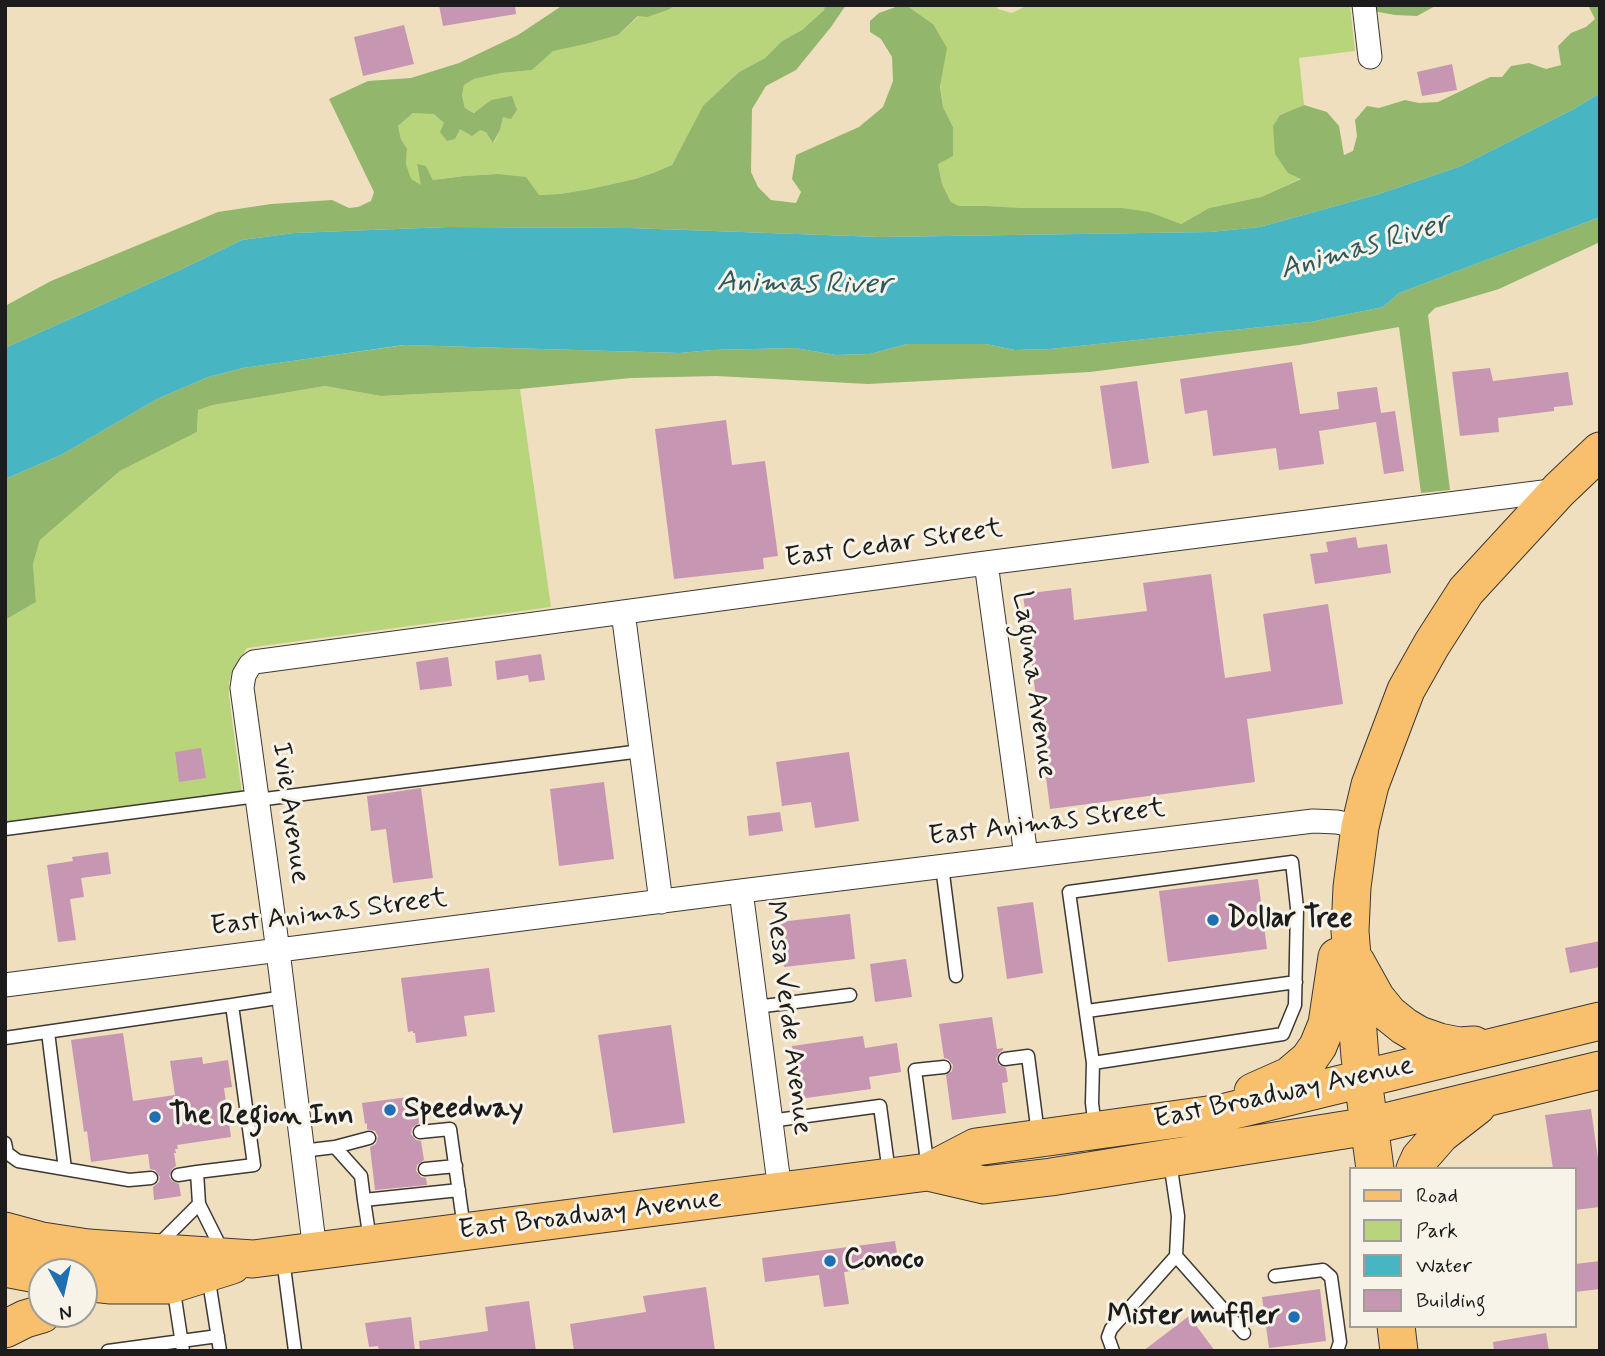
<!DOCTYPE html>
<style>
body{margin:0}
#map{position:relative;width:1605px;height:1356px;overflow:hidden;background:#f0dfbf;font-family:Mynerve,sans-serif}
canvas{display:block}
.frame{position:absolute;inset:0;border:7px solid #1c1c1c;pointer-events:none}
.legend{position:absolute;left:1349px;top:1167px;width:228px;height:161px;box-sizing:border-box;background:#f7f3e8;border:2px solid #9f9d96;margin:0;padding:9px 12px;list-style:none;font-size:21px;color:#1c1c1c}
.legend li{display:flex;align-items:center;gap:14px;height:35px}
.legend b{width:35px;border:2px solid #9f9d96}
.north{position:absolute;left:28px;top:1258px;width:70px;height:70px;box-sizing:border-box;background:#f7f3e8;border:2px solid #9f9d96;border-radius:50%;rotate:172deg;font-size:19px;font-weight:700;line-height:28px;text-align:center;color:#1c1c1c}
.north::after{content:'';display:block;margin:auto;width:24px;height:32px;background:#1f6fb2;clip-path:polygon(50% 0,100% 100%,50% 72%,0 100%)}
</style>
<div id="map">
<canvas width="1605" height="1356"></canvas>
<div class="frame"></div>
<ul class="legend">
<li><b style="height:9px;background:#f8bf6c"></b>Road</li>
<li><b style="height:19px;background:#b8d57c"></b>Park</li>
<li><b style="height:19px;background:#48b5c3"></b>Water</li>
<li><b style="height:19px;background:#c696b2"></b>Building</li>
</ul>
<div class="north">N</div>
</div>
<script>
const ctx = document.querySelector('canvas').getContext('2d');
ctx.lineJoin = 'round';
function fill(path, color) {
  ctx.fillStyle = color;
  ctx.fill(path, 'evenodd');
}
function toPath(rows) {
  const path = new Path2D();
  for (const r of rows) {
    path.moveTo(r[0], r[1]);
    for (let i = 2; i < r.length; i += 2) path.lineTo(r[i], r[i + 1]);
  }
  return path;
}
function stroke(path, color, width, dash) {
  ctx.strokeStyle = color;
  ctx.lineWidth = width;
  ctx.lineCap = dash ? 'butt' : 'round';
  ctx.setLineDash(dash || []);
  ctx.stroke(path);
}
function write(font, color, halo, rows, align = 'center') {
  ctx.font = font + ' Mynerve,sans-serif';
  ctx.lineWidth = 6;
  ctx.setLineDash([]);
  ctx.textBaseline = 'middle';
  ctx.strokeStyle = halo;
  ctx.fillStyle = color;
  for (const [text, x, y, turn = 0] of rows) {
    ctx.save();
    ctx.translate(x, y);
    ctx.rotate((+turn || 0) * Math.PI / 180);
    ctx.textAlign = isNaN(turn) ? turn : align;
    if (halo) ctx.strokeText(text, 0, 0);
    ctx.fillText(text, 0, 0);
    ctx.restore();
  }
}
const green = toPath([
 [675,5,825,5,824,10,802,30,782,41,765,58,739,72,704,106,672,165,653,173,635,179,590,189,560,194,539,195,497,174,464,176,433,180,426,166,417,165,422,186,410,179,406,164,407,149,401,139,398,126,413,113,434,113,444,123,460,129,480,129,486,131,494,143,500,130,503,117,491,100,475,113,465,108,462,96,464,85,474,79,501,73,532,70,553,50,590,43,618,35,639,16,670,9],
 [906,5,996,5,998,9,1012,13,1028,5,1350,5,1355,51,1299,58,1304,105,1280,115,1302,178,1261,197,1209,208,1181,224,1167,219,987,206,959,206,951,202,942,184,938,164,953,127,943,107,933,24],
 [325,386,381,396,520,389,551,607,247,648,232,672,229,683,229,696,242,794,5,824,5,620,36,602,33,564,40,540,120,471,197,432,198,410,213,405]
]);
const forest = toPath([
 [563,5,675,5,670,9,647,17,638,16,618,35,590,43,553,51,532,70,501,73,474,79,464,85,462,96,465,108,474,113,491,100,512,96,517,110,511,119,503,117,500,130,493,143,486,132,480,130,472,136,460,129,455,139,447,141,440,132,444,123,434,114,413,113,398,126,401,139,407,149,406,164,411,179,421,185,417,164,426,166,433,180,464,176,497,174,526,177,539,195,560,194,590,189,635,179,653,173,672,165,703,106,739,72,765,58,782,41,802,30,824,10,825,5,846,5,831,27,796,70,766,86,752,109,751,172,758,187,771,200,796,203,801,192,792,179,796,155,859,127,883,107,893,81,892,57,881,39,870,32,870,21,879,13,901,5,906,5,933,24,947,48,940,86,943,107,953,127,953,156,938,164,942,184,951,202,959,206,987,206,1020,208,1122,208,1149,212,1181,224,1209,208,1261,197,1301,179,1288,173,1275,154,1273,126,1280,115,1304,105,1327,112,1339,126,1344,155,1353,151,1357,136,1355,120,1367,106,1379,108,1405,100,1419,103,1438,102,1490,77,1502,77,1511,66,1529,63,1546,69,1561,65,1558,46,1571,33,1586,27,1595,19,1588,5,1600,5,1600,93,1572,110,1461,166,1379,194,1260,227,1210,232,880,237,630,228,448,227,294,233,242,240,182,269,5,348,5,306,51,281,218,212,271,204,332,200,349,208,358,207,371,201,374,192,329,99,368,81,411,78,459,63,518,35],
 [1372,5,1437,5,1417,16,1395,15,1373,11],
 [1600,217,1600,242,1499,289,1435,308,1428,315,1450,490,1421,493,1399,327,1299,345,1090,372,868,384,716,376,631,378,520,389,381,396,325,386,213,405,198,410,197,432,120,471,40,540,33,564,36,602,5,620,5,479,61,455,157,399,208,377,243,368,405,345,680,353,712,350,795,348,836,355,870,354,907,344,986,344,1015,350,1050,349,1310,322,1383,307,1399,293]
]);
const water = toPath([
 [1600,93,1600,217,1399,293,1383,307,1310,322,1050,349,1015,350,986,344,907,344,870,354,836,355,795,348,712,350,680,353,404,345,243,368,208,377,157,399,61,455,5,479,5,348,182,269,242,240,294,233,448,227,630,228,880,237,1210,232,1260,227,1379,194,1461,166,1572,110]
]);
const building = toPath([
 [439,5,515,5,516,14,443,26],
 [404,25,414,64,363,76,354,37],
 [1452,64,1457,90,1422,96,1417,72],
 [1292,362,1300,414,1339,409,1337,392,1377,387,1381,413,1395,411,1404,471,1384,474,1376,422,1319,431,1324,464,1279,470,1276,448,1213,456,1207,410,1185,414,1180,379],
 [1490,368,1493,381,1568,372,1573,405,1554,407,1554,411,1498,418,1499,432,1460,436,1452,372],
 [1137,381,1149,463,1112,469,1100,386],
 [726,420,732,465,765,461,778,556,763,558,764,569,674,579,655,429],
 [1356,537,1358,548,1387,544,1391,573,1315,584,1310,554,1328,552,1326,542],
 [1211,574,1225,678,1271,671,1263,614,1328,604,1343,704,1247,719,1255,782,1050,809,1023,594,1071,588,1074,620,1147,611,1143,583],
 [541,654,545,680,529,682,528,675,497,680,495,661],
 [448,657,452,686,420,690,416,662],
 [201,748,206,778,179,782,175,752],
 [849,752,859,821,815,828,811,802,782,806,776,762],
 [604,782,614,859,559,866,550,789],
 [421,788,433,878,393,883,386,829,371,831,367,796],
 [780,812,783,831,749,836,747,816],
 [108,852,111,874,81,878,84,897,70,899,76,940,58,942,47,865,73,861,72,857],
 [1258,879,1267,949,1168,962,1159,891],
 [1033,902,1043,973,1007,979,997,907],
 [850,914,855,959,784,967,779,922],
 [1600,941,1600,967,1570,973,1565,948],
 [906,959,912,997,875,1002,870,964],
 [489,968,495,1012,464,1016,467,1036,416,1043,415,1033,413,1033,413,1031,408,1032,401,978],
 [992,1017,997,1049,1003,1048,1003,1050,999,1053,996,1059,999,1065,1006,1068,1008,1082,1002,1083,1006,1113,952,1120,946,1075,952,1071,953,1065,948,1059,944,1058,939,1024],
 [671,1025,685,1123,613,1133,598,1035],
 [123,1033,133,1101,175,1095,170,1061,202,1057,203,1064,228,1060,232,1087,224,1088,231,1137,177,1145,178,1149,175,1149,176,1153,174,1153,176,1166,172,1169,169,1176,172,1181,179,1184,181,1196,154,1200,153,1187,159,1182,160,1177,155,1170,150,1169,148,1154,91,1162,87,1131,84,1132,71,1040],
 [863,1036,865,1048,897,1043,901,1072,869,1077,871,1089,799,1099,792,1046],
 [416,1096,419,1123,412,1128,411,1134,416,1140,421,1141,424,1160,417,1165,416,1171,421,1177,426,1178,427,1185,375,1190,370,1147,376,1144,378,1136,375,1131,367,1129,367,1123,365,1124,362,1103],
 [1591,1109,1600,1173,1600,1207,1575,1210,1575,1169,1553,1169,1545,1115],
 [895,1241,899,1265,844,1272,849,1304,824,1307,819,1275,765,1282,762,1258],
 [1600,1261,1600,1289,1575,1292,1575,1264],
 [706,1287,715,1351,574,1351,570,1324,646,1312,643,1296],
 [1320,1289,1326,1341,1269,1348,1262,1297],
 [529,1301,536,1351,420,1351,419,1341,488,1331,485,1307],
 [1189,1316,1215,1351,1143,1351],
 [411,1317,415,1351,379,1351,378,1346,369,1347,365,1323],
 [1546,1333,1549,1351,1494,1351,1493,1342]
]);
const service = toPath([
 [257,800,641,751],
 [5,829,257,796],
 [942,866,956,976],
 [756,1007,850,995],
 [1087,1011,1296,982],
 [48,1032,65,1169],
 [5,1038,232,1005],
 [1005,1059,1028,1056,1038,1134],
 [1093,1063,1069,892,1292,862,1297,908,1295,1005,1283,1034,1093,1063,1092,1103,1095,1127],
 [770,1121,880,1106,889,1173],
 [420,1132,450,1129,464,1228],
 [5,1143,7,1153,18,1161,129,1180,151,1178],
 [335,1147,361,1176,364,1200],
 [302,1151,335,1147,369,1138],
 [425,1169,456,1166],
 [928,1169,915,1070,944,1067],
 [178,1175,197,1172],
 [199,1204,197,1172,254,1165,232,1005,284,997],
 [370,1240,364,1200,459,1190],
 [157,1246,199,1204,222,1250],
 [1176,1256,1244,1333],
 [283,1259,295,1351],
 [208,1275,220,1351],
 [1275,1276,1323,1270,1331,1277,1340,1342,1337,1351],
 [173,1285,183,1351],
 [108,1351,218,1336],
 [1113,1351,1108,1337,1111,1329,1176,1256,1178,1216,1170,1162]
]);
const minor = toPath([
 [1364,5,1370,57],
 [986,563,1026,856],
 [623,612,661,902],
 [741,891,780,1191],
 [5,985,741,891,1313,821,1337,822,1360,827],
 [315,1251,278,951,242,688,244,675,250,665,254,662,986,563,1559,490]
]);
const primary = toPath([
 [1356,962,1376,998,1389,1014,1404,1026,1419,1035,1439,1042,1459,1046,1474,1045],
 [1253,1092,1289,1076,1309,1059,1318,1046,1327,1024,1337,957],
 [1375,1169,1360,1057,1350,931,1352,887,1360,827,1370,785,1406,690,1432,644,1466,591,1559,490,1600,451],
 [1415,1169,1420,1158,1441,1134,1477,1106],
 [928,1172,976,1147,1222,1113,1600,1021],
 [5,1231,42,1241,88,1248,253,1259,928,1172,984,1185,1051,1177,1369,1126,1600,1070],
 [5,1268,42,1275],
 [84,1282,111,1285,169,1285,232,1265],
 [1396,1326,1399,1351],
 [5,1329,25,1319,42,1314]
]);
const markers = [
 [1213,920,7,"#1f6fb2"],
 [390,1110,7,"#1f6fb2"],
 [155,1117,7,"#1f6fb2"],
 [830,1261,7,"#1f6fb2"],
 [1294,1317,7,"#1f6fb2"]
];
const streetNames = [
 ["East Cedar Street",894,545,-8],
 ["Laguna Avenue",1033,685,82],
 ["Ivie Avenue",289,813,82],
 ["East Animas Street",1047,824,-7],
 ["East Animas Street",329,914,-7],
 ["Mesa Verde Avenue",787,1018,83],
 ["East Broadway Avenue",1284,1094,-12],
 ["East Broadway Avenue",590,1216,-7]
];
const poiNames = [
 ["Dollar Tree",1227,920],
 ["Speedway",404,1110],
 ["The Region Inn",169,1117],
 ["Conoco",844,1261],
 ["Mister muffler",1280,1317,"right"]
];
const waterNames = [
 ["Animas River",1365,248,-16],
 ["Animas River",804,285,1]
];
fill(green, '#b8d57c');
fill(forest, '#92b66c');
fill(water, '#48b5c3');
fill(building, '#c696b2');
stroke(service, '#3c3934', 15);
stroke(minor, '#3c3934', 25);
stroke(primary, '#3c3934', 39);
stroke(service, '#fff', 12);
stroke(minor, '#fff', 23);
stroke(primary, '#f8bf6c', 37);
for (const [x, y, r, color] of markers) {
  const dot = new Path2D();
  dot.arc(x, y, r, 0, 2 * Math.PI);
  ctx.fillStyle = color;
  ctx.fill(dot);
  stroke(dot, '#f7f3e8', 2.5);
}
write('28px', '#1c1c1c', '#f7f3e8', streetNames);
write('bold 28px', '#1c1c1c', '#f7f3e8', poiNames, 'left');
write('italic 30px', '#2e595f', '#f7f3e8', waterNames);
</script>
